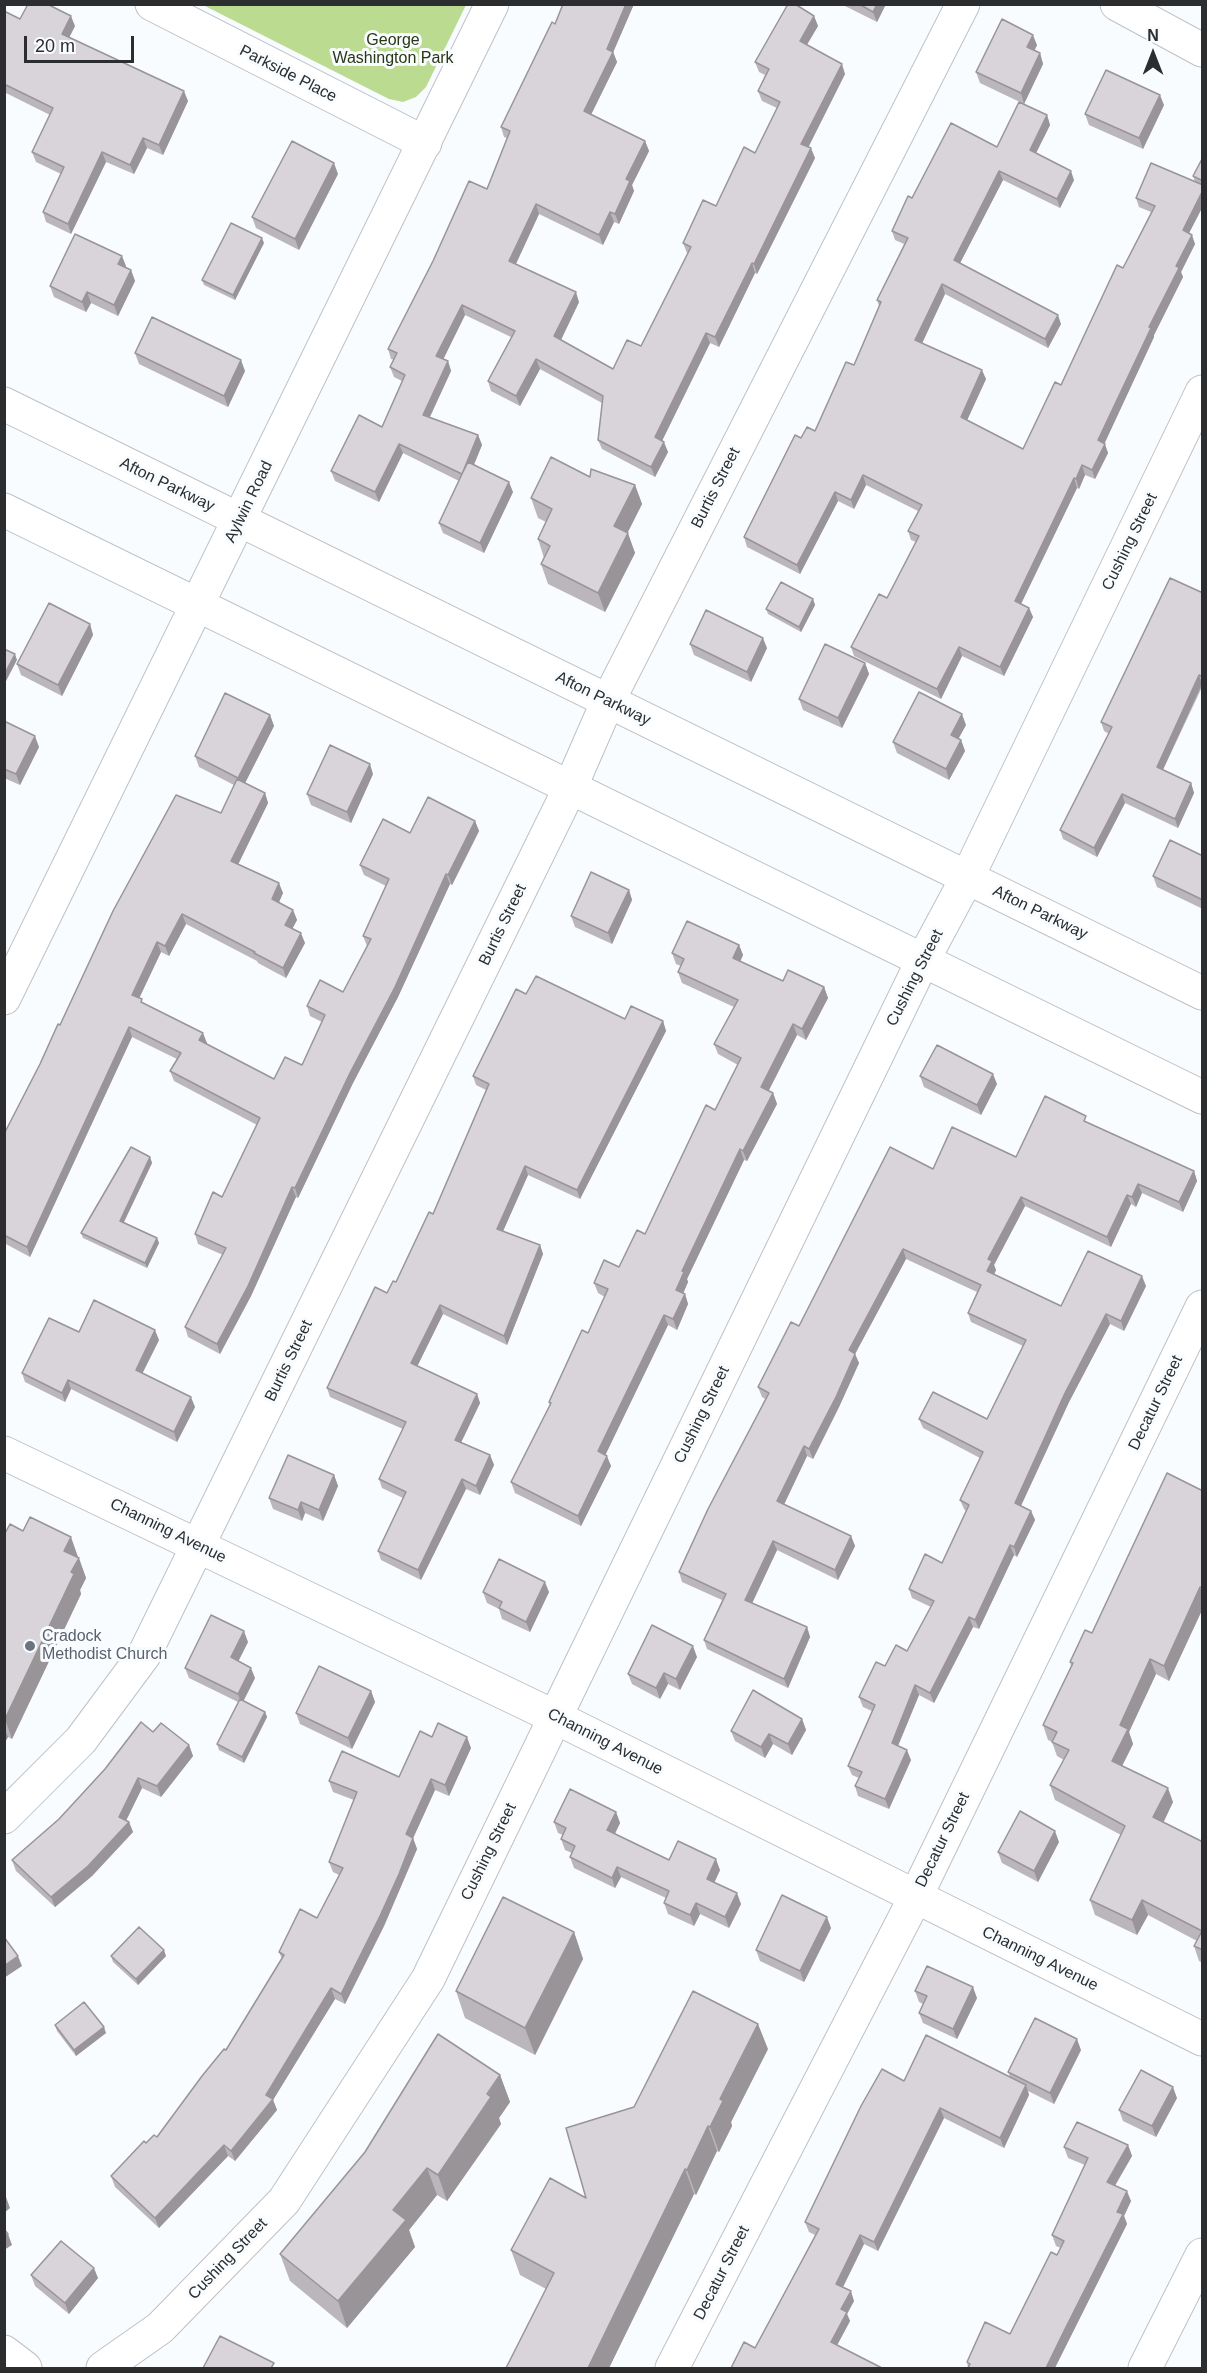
<!DOCTYPE html>
<style>
body{margin:0}
#map{position:relative;width:1207px;height:2373px;overflow:hidden;background:#f8fcfe;font-family:Helvetica,sans-serif}
canvas{display:block}
.frame{position:absolute;inset:0;border:6px solid #2b2d2f;pointer-events:none}
.north{position:absolute;left:1123px;top:24px;width:60px;height:60px;-webkit-text-stroke:4px #f8fcfe;paint-order:stroke;rotate:0deg;font-size:16px;font-weight:700;line-height:24px;text-align:center;color:#2b2d2f}
.north::after{content:'';display:block;margin:auto;width:21px;height:27px;background:#2b2d2f;clip-path:polygon(50% 0,100% 100%,50% 72%,0 100%)}
.scale{position:absolute;left:24px;top:36px;width:110px;height:27px;box-sizing:border-box;border:3px solid #2b2d2f;border-top:0;padding-left:8px;font-size:18px;line-height:21px;white-space:nowrap;color:#2b2d2f;-webkit-text-stroke:4px #f8fcfe;paint-order:stroke}
</style>
<div id="map">
<canvas width="1207" height="2373"></canvas>
<div class="frame"></div>
<div class="north">N</div>
<div class="scale">20 m</div>
</div>
<script>
const ctx = document.querySelector('canvas').getContext('2d');
ctx.lineJoin = 'round';
function fill(path, color) {
  ctx.fillStyle = color;
  ctx.fill(path, 'evenodd');
}
function toPath(rows) {
  const path = new Path2D();
  for (const r of rows) {
    path.moveTo(r[0], r[1]);
    for (let i = 2; i < r.length; i += 2) path.lineTo(r[i], r[i + 1]);
  }
  return path;
}
function stroke(path, color, width, dash) {
  ctx.strokeStyle = color;
  ctx.lineWidth = width;
  ctx.lineCap = dash ? 'butt' : 'round';
  ctx.setLineDash(dash || []);
  ctx.stroke(path);
}
function write(font, color, halo, rows, align = 'center') {
  ctx.font = font + ' Helvetica,sans-serif';
  ctx.lineWidth = 6;
  ctx.setLineDash([]);
  ctx.textBaseline = 'middle';
  ctx.strokeStyle = halo;
  ctx.fillStyle = color;
  for (const [text, x, y, turn = 0] of rows) {
    ctx.save();
    ctx.translate(x, y);
    ctx.rotate((+turn || 0) * Math.PI / 180);
    ctx.textAlign = isNaN(turn) ? turn : align;
    if (halo) ctx.strokeText(text, 0, 0);
    ctx.fillText(text, 0, 0);
    ctx.restore();
  }
}
const green = toPath([
 [203,5,466,4,466,5,426,87,416,97,403,102,389,99]
]);
const minor = toPath([
 [152,4,425,143],
 [1117,4,1202,50],
 [4,998,492,4],
 [4,1453,555,1717,1202,2039],
 [4,1817,81,1740,144,1655,570,788,608,701,963,4],
 [4,2352,25,2368],
 [103,2368,160,2328,284,2201,428,1979,923,960,967,878,1202,392],
 [672,2368,915,1898,1202,1307],
 [1145,2368,1202,2255]
]);
const tertiary = toPath([
 [4,404,1202,993],
 [4,510,1202,1097]
]);
const wall = toPath([
 [563,4,634,4,613,52,617,62,591,114,645,141,649,151,632,185,634,191,619,224,614,222,603,245,539,214,516,264,579,302,561,340,613,369,641,346,688,254,687,253,683,243,716,206,755,153,777,108,762,101,758,91,765,75,759,72,755,62,814,16,818,26,807,45,845,74,808,147,815,158,757,274,755,273,719,347,710,343,662,441,668,452,655,477,602,449,598,440,602,403,540,369,520,406,491,391,488,381,511,337,465,315,443,359,448,361,451,371,430,417,478,435,482,445,474,464,513,492,484,553,443,533,439,523,459,481,403,453,379,502,335,481,331,471,382,427,402,381,394,377,390,367,394,360,391,359,388,349,433,261,487,189,507,138,504,137,501,127,555,24],
 [841,4,886,4,877,22],
 [4,11,20,19,75,26,69,37,188,101,163,155,147,148,134,174,106,162,71,234,46,222,43,212,61,174,36,162,32,152,50,115,4,92],
 [1037,45,1034,51,1040,53,1043,64,1024,104,980,83,976,72],
 [1164,105,1143,149,1089,125,1085,114],
 [1047,115,1050,125,1036,153,1074,180,1060,208,1003,180,960,263,1061,324,1048,348,945,294,922,343,986,379,967,420,1023,449,1061,385,1123,268,1151,212,1139,207,1136,198,1195,182,1193,176,1203,157,1203,206,1189,233,1195,244,1181,272,1183,277,1154,335,1154,337,1104,443,1108,453,1095,479,1085,475,1079,489,1077,488,1021,604,1029,608,1033,617,1004,676,962,656,941,699,854,656,851,647,887,598,916,542,911,540,908,531,918,511,866,485,854,509,838,501,800,574,747,547,744,537,801,438,815,431,854,365,879,306,877,300,904,244,895,240,892,231,912,198,997,147],
 [338,174,299,250,256,228,252,217],
 [264,243,235,300,204,285,202,280],
 [126,266,126,268,131,270,135,281,118,316,91,303,86,312,54,297,50,286],
 [135,353,245,371,228,407,139,364],
 [590,477,635,485,642,504,627,533,635,553,605,612,548,584,541,564,544,558,538,539,546,522,538,518,531,498],
 [1203,593,1203,685,1163,770,1191,783,1194,793,1178,828,1125,803,1097,857,1063,839,1060,830,1109,734,1104,731,1101,722],
 [813,599,815,605,801,632,768,614,766,609],
 [90,624,93,635,62,696,21,675,17,664],
 [690,644,767,648,751,682,694,655],
 [865,663,869,674,842,728,803,710,799,699],
 [270,715,274,726,245,783,265,793,268,803,238,864,283,893,279,902,293,910,297,920,292,929,305,943,286,978,258,963,257,961,186,924,169,956,161,952,139,998,144,1004,207,1043,206,1044,274,1079,302,1065,322,1022,310,1016,307,1006,343,992,367,946,363,936,386,886,364,875,360,865,410,833,475,821,479,831,452,885,450,884,398,997,353,1083,298,1198,296,1197,251,1296,220,1354,188,1337,185,1327,223,1255,198,1244,195,1234,222,1197,257,1125,174,1081,170,1071,177,1059,132,1037,30,1257,4,1243,4,1134,60,1025,221,813,234,785,199,767,195,756],
 [4,721,39,747,20,785,4,778],
 [966,725,958,739,961,740,965,751,949,780,897,753,893,742],
 [373,774,351,823,311,805,307,794],
 [1203,856,1203,909,1157,887,1153,876],
 [629,890,632,900,612,944,575,927,571,916],
 [739,945,743,955,740,961,783,981,824,987,828,998,806,1040,797,1035,768,1091,773,1093,777,1104,747,1161,744,1160,687,1279,688,1282,683,1293,685,1294,688,1304,677,1330,668,1325,605,1455,611,1466,581,1526,515,1493,511,1482,550,1406,549,1402,588,1333,605,1297,598,1293,594,1283,619,1267,645,1234,715,1110,738,1065,718,1054,714,1044,734,1007,682,983,678,972,681,966,676,964,672,953],
 [526,994,625,1019,663,1021,666,1031,580,1199,528,1175,503,1231,540,1245,543,1254,507,1345,443,1314,417,1366,477,1394,480,1403,461,1442,490,1455,494,1465,480,1495,466,1489,421,1580,381,1560,378,1551,403,1498,382,1488,379,1479,403,1429,330,1397,327,1388,387,1293,396,1282,433,1214,486,1090,476,1085,473,1076],
 [920,1076,997,1084,981,1115,924,1087],
 [1089,1123,1194,1171,1197,1181,1183,1212,1142,1193,1136,1207,1131,1204,1111,1247,1025,1206,994,1265,996,1270,994,1275,1061,1306,1146,1286,1124,1331,1110,1324,1069,1402,1021,1506,1031,1511,1035,1520,1017,1557,1014,1555,979,1629,973,1627,934,1703,919,1695,898,1746,911,1760,889,1809,858,1796,855,1786,859,1778,852,1775,848,1766,872,1711,863,1707,859,1697,885,1666,907,1651,931,1607,912,1598,909,1589,942,1563,966,1511,964,1509,960,1500,980,1458,923,1428,919,1419,987,1419,1023,1346,971,1322,968,1313,977,1292,906,1259,855,1354,859,1363,839,1407,813,1459,807,1456,784,1504,851,1536,855,1546,838,1580,777,1550,752,1603,807,1627,810,1637,788,1688,707,1649,704,1640,722,1600,682,1582,679,1572,765,1399,762,1397,758,1387,799,1326,933,1169,1016,1157],
 [150,1157,152,1163,124,1222,157,1238,159,1243,147,1268,83,1238,81,1233],
 [79,1332,159,1340,142,1374,195,1407,177,1442,71,1389,65,1402,25,1382,22,1373],
 [334,1475,338,1486,323,1521,305,1513,302,1521,273,1509,269,1498],
 [1203,1491,1203,1608,1169,1681,1156,1674,1129,1732,1133,1744,1122,1766,1173,1802,1163,1822,1203,1842,1203,1963,1199,1961,1194,1946,1197,1941,1148,1915,1137,1935,1095,1915,1090,1900,1121,1835,1055,1800,1050,1785,1064,1760,1057,1756,1052,1742,1048,1740,1043,1725,1071,1666,1070,1662],
 [4,1535,78,1557,86,1578,80,1590,81,1594,12,1739,8,1737,4,1744],
 [483,1592,549,1592,530,1632,502,1619,499,1609,487,1603],
 [248,1642,238,1661,255,1678,243,1701,265,1712,267,1717,244,1763,219,1750,217,1744,238,1702,189,1678,185,1668],
 [697,1657,680,1690,668,1684,660,1699,632,1684,628,1674],
 [371,1691,375,1702,352,1749,300,1724,296,1713],
 [802,1719,806,1730,792,1755,773,1744,765,1758,735,1741,731,1731],
 [153,1732,189,1745,193,1756,161,1797,142,1788,126,1820,129,1822,133,1832,92,1876,55,1907,16,1871,12,1860,59,1819],
 [432,1737,471,1748,449,1796,435,1790,413,1838,417,1849,384,1926,345,2004,335,1999,273,2100,277,2110,235,2161,228,2156,159,2228,115,2187,111,2176,146,2143,157,2137,226,2050,282,1959,279,1952,317,1918,339,1875,333,1872,329,1862,354,1800,333,1792,329,1781,399,1777],
 [616,1812,620,1823,615,1834,669,1860,720,1870,714,1883,741,1904,729,1928,700,1914,694,1926,668,1914,664,1903,666,1898,621,1877,615,1888,574,1868,570,1857,572,1853,565,1850,561,1839,563,1835,558,1833,554,1822],
 [1059,1842,1038,1882,1002,1863,998,1852],
 [831,1928,804,1982,760,1961,756,1950],
 [574,1932,583,1959,535,2055,465,2018,456,1991],
 [111,1956,166,1956,138,1985,113,1962],
 [915,1991,977,1998,957,2039,923,2023,919,2013,923,2004,919,2002],
 [55,2025,106,2033,76,2056,57,2031],
 [768,2049,731,2122,732,2126,719,2152,717,2151,696,2195,694,2194,609,2368,506,2368,546,2289,520,2275,511,2250,586,2198,634,2107],
 [1081,2050,1054,2104,1028,2091,1029,2095,1004,2148,944,2118,878,2251,864,2244,843,2287,854,2301,847,2314,850,2321,837,2345,755,2348,815,2235,809,2232,805,2222,904,2081,1010,2077,1008,2072],
 [500,2075,510,2102,499,2118,501,2124,447,2201,437,2195,409,2230,415,2247,347,2328,290,2281,280,2254],
 [1177,2098,1156,2137,1123,2121,1119,2110],
 [1128,2145,1132,2156,1115,2186,1131,2201,1124,2216,1127,2224,1068,2341,968,2368,967,2362,1010,2334,1057,2255,1061,2248,1056,2246,1052,2235,1085,2165,1068,2158,1064,2147],
 [31,2275,98,2278,69,2314,35,2286]
]);
const shadedWall = toPath([
 [626,4,634,4,612,55,613,52,617,62,588,121,584,111,607,49],
 [877,4,886,4,877,22,873,12],
 [71,16,75,26,66,44,62,34],
 [814,16,818,26,803,51,800,41],
 [1033,35,1037,45,1031,58,1027,47],
 [1040,53,1043,64,1024,104,1021,93],
 [842,64,845,74,805,154,801,144],
 [184,91,188,101,163,155,159,145],
 [1160,95,1164,105,1143,149,1139,138],
 [1047,115,1050,125,1033,159,1030,150],
 [143,138,147,148,134,174,130,165],
 [645,141,649,151,632,185,634,191,619,224,615,214,626,179],
 [811,148,815,158,757,274,754,264],
 [102,152,106,162,71,234,68,224],
 [334,163,338,174,299,250,295,239],
 [999,171,1003,180,957,269,954,260],
 [1071,171,1074,180,1060,208,1057,199],
 [1203,190,1203,206,1186,239,1183,230],
 [536,204,539,214,513,270,509,261],
 [610,212,614,222,603,245,599,235],
 [1192,235,1195,244,1181,272,1183,277,1154,335,1154,337,1102,449,1098,440,1176,266],
 [262,238,264,243,235,300,233,295],
 [122,256,126,266,122,275,118,264],
 [752,263,755,273,719,347,715,337],
 [131,270,135,281,118,316,114,305],
 [942,284,945,294,919,350,915,340],
 [87,292,91,303,86,312,82,302],
 [576,292,579,302,558,346,554,336],
 [462,305,465,315,440,366,436,356],
 [1058,315,1061,324,1048,348,1045,339],
 [706,333,710,343,659,447,655,437],
 [536,359,540,369,520,406,516,396],
 [241,360,245,371,228,407,224,396],
 [448,361,451,371,426,425,423,415],
 [982,370,986,379,964,427,961,417],
 [478,435,482,445,466,484,462,474],
 [664,442,668,452,655,477,651,467],
 [399,444,403,453,379,502,375,492],
 [1105,444,1108,453,1095,479,1092,470],
 [1082,465,1085,475,1079,489,1076,479],
 [863,475,866,485,854,509,851,500],
 [1074,478,1077,488,1018,610,1015,601],
 [509,482,513,492,484,553,480,543],
 [635,485,642,504,621,546,614,526],
 [835,492,838,501,800,574,797,565],
 [628,533,635,553,605,612,598,593],
 [813,599,815,605,801,632,799,627],
 [1029,608,1033,617,1004,676,1000,667],
 [90,624,93,635,62,696,58,685],
 [763,638,767,648,751,682,747,672],
 [959,647,962,656,941,699,937,689],
 [15,654,17,660,4,685,4,675],
 [865,663,869,674,842,728,838,718],
 [1199,675,1202,684,1160,776,1157,767],
 [962,714,966,725,955,745,951,735],
 [270,715,274,726,242,789,238,778],
 [35,736,39,747,20,785,16,774],
 [961,740,965,751,949,780,946,769],
 [370,764,373,774,351,823,347,812],
 [1191,783,1194,793,1178,828,1175,819],
 [265,793,268,803,235,871,231,861],
 [1122,794,1125,803,1097,857,1094,848],
 [475,821,479,831,452,885,448,875],
 [446,874,450,884,398,997,353,1083,298,1198,295,1188,350,1073],
 [279,883,283,893,276,909,272,899],
 [629,890,632,900,612,944,608,933],
 [293,910,297,920,289,935,285,925],
 [182,914,186,924,169,956,165,946],
 [301,933,305,943,286,978,283,968],
 [157,942,161,952,136,1005,132,995],
 [739,945,743,955,737,969,733,958],
 [824,987,828,998,806,1040,802,1029],
 [663,1021,666,1031,580,1199,577,1190],
 [793,1024,797,1035,765,1098,761,1087],
 [129,1027,132,1037,30,1257,27,1247],
 [203,1033,207,1043,203,1050,199,1040],
 [993,1074,997,1084,981,1115,977,1105],
 [773,1093,777,1104,747,1161,743,1151],
 [740,1149,744,1160,687,1279,688,1282,680,1301,676,1290,682,1271],
 [150,1157,152,1163,122,1226,120,1221],
 [525,1166,528,1175,500,1238,497,1229],
 [1194,1171,1197,1181,1183,1212,1179,1202],
 [1138,1184,1142,1193,1136,1207,1132,1197],
 [292,1187,296,1197,251,1296,220,1354,217,1344],
 [1127,1195,1131,1204,1111,1247,1107,1237],
 [1021,1197,1025,1206,994,1265,996,1270,991,1281,987,1271,988,1259],
 [157,1238,159,1243,147,1268,145,1263],
 [540,1245,543,1254,507,1345,504,1336],
 [903,1249,906,1259,855,1354,859,1363,839,1407,813,1459,809,1449,849,1350],
 [1142,1276,1146,1286,1124,1331,1121,1321],
 [685,1294,688,1304,677,1330,673,1319],
 [440,1305,443,1314,414,1373,411,1363],
 [1106,1314,1110,1324,1069,1402,1018,1512,1015,1503,1065,1393],
 [664,1315,668,1325,602,1462,598,1451],
 [155,1330,159,1340,139,1380,136,1370],
 [68,1380,71,1389,65,1402,62,1393],
 [477,1394,480,1403,458,1449,455,1440],
 [191,1397,195,1407,177,1442,174,1432],
 [804,1446,807,1456,781,1511,777,1501],
 [490,1455,494,1465,480,1495,476,1486],
 [607,1456,611,1466,581,1526,578,1516],
 [334,1475,338,1486,323,1521,319,1510],
 [462,1479,466,1489,421,1580,418,1570],
 [301,1502,305,1513,302,1521,298,1510],
 [1031,1511,1035,1520,1017,1557,1014,1547],
 [851,1536,855,1546,838,1580,835,1570],
 [71,1537,78,1557,72,1571,64,1551],
 [773,1541,777,1550,749,1610,745,1600],
 [1010,1545,1014,1555,979,1629,975,1620],
 [79,1558,86,1578,80,1590,81,1594,12,1739,5,1719,71,1572],
 [545,1582,549,1592,530,1632,526,1622],
 [1200,1587,1203,1595,1203,1608,1169,1681,1164,1666],
 [969,1617,973,1627,934,1703,930,1693],
 [807,1627,810,1637,788,1688,784,1679],
 [244,1631,248,1642,235,1668,231,1657],
 [693,1646,697,1657,680,1690,676,1679],
 [1150,1659,1156,1674,1129,1732,1133,1744,1117,1776,1112,1761,1120,1725],
 [251,1668,255,1678,242,1704,238,1694],
 [664,1673,668,1684,660,1699,656,1688],
 [915,1685,919,1695,895,1753,892,1743],
 [371,1691,375,1702,352,1749,348,1738],
 [265,1712,267,1717,244,1763,242,1757],
 [802,1719,806,1730,792,1755,788,1744],
 [4,1728,8,1737,4,1744],
 [769,1734,773,1744,765,1758,761,1747],
 [467,1737,471,1748,449,1796,445,1785],
 [189,1745,193,1756,161,1797,157,1786],
 [907,1750,911,1760,889,1809,885,1799],
 [138,1778,142,1788,123,1827,119,1817],
 [431,1779,435,1790,410,1845,406,1834],
 [1168,1788,1173,1802,1159,1832,1153,1817],
 [616,1812,620,1823,611,1841,607,1830],
 [129,1822,133,1832,92,1876,55,1907,51,1897],
 [1055,1831,1059,1842,1038,1882,1034,1871],
 [413,1838,417,1849,384,1926,345,2004,341,1994],
 [716,1859,720,1870,711,1890,707,1879],
 [617,1867,621,1877,615,1888,612,1878],
 [737,1893,741,1904,729,1928,725,1917],
 [1142,1900,1148,1915,1137,1935,1132,1920],
 [696,1903,700,1914,694,1926,690,1915],
 [827,1917,831,1928,804,1982,800,1971],
 [574,1932,583,1959,535,2055,525,2028],
 [164,1950,166,1956,138,1985,136,1979],
 [18,1956,22,1966,4,1978,4,1966],
 [973,1987,977,1998,957,2039,953,2029],
 [331,1988,335,1999,273,2100,277,2110,235,2161,231,2151],
 [758,2024,768,2049,731,2122,732,2126,719,2152,710,2127,720,2099],
 [104,2027,106,2033,76,2056,74,2050],
 [1077,2039,1081,2050,1054,2104,1050,2093],
 [500,2075,510,2102,499,2118,501,2124,447,2201,438,2175],
 [1026,2085,1029,2095,1004,2148,1000,2138],
 [1173,2087,1177,2098,1156,2137,1152,2126],
 [940,2108,944,2118,878,2251,874,2242],
 [708,2126,717,2151,696,2195,687,2170],
 [224,2145,228,2156,159,2228,155,2218],
 [1128,2145,1132,2156,1111,2192,1107,2182],
 [427,2168,437,2195,409,2230,415,2247,347,2328,338,2301,393,2210],
 [685,2169,694,2194,609,2368,588,2368],
 [1127,2191,1131,2201,1124,2216,1127,2224,1055,2368,1046,2368],
 [6,2197,10,2208,4,2213,4,2199],
 [8,2234,12,2245,4,2250,4,2236],
 [860,2235,864,2244,840,2293,836,2284],
 [94,2268,98,2278,69,2314,65,2303],
 [851,2291,854,2301,847,2314,850,2321,834,2351,831,2342,841,2309]
]);
const building = toPath([
 [28,4,47,4,71,16,62,34,184,91,159,145,143,138,130,165,102,152,68,224,43,212,64,167,32,152,53,108,4,84,4,11,20,19,28,4],
 [563,4,626,4,607,49,613,52,584,111,645,141,626,179,630,181,615,214,610,212,599,235,536,204,509,261,576,292,554,336,613,369,627,340,641,346,691,247,683,243,703,200,716,206,744,147,755,153,780,102,758,91,769,69,755,62,788,4,795,4,814,16,800,41,842,64,801,144,811,148,754,264,752,263,715,337,706,333,655,437,664,442,651,467,598,440,603,396,536,359,516,396,488,381,515,331,462,305,436,356,448,361,423,415,478,435,462,474,468,462,509,482,480,543,439,523,462,474,399,444,375,492,331,471,359,415,382,427,405,375,390,367,397,353,388,349,433,261,469,181,487,189,510,131,501,127,552,22,555,24,563,4],
 [859,4,877,4,873,12,859,4],
 [1002,19,1033,35,1027,47,1040,53,1021,93,976,72,1002,19],
 [1106,70,1160,95,1139,138,1085,114,1106,70],
 [1019,102,1047,115,1030,150,1071,171,1057,199,999,171,954,260,1058,315,1045,339,942,284,915,340,982,370,961,417,1023,449,1055,382,1061,385,1117,265,1123,268,1155,206,1136,198,1151,163,1203,185,1203,190,1183,230,1192,235,1176,266,1179,268,1149,327,1151,328,1098,440,1105,444,1092,470,1082,465,1076,479,1074,478,1015,601,1029,608,1000,667,959,647,937,689,851,647,879,594,887,598,919,536,908,531,922,505,863,475,851,500,835,492,797,565,744,537,795,435,801,438,807,427,815,431,846,362,854,365,881,302,877,300,908,238,892,231,908,196,912,198,951,123,997,147,1019,102],
 [292,141,334,163,295,239,252,217,292,141],
 [1203,157,1203,181,1193,176,1203,157],
 [231,223,262,238,233,295,202,280,231,223],
 [75,234,122,256,118,264,131,270,114,305,87,292,82,302,50,286,75,234],
 [152,317,241,360,224,396,135,353,152,317],
 [551,457,590,477,591,469,635,485,614,526,628,533,598,593,541,564,550,546,538,539,552,509,531,498,551,457],
 [1170,578,1203,593,1203,677,1199,675,1157,767,1191,783,1175,819,1122,794,1094,848,1060,830,1112,727,1101,722,1170,578],
 [781,582,813,599,799,627,766,609,781,582],
 [49,603,90,624,58,685,17,664,49,603],
 [706,610,763,638,747,672,690,644,706,610],
 [825,644,865,663,838,718,799,699,825,644],
 [4,649,15,654,4,675,4,649],
 [919,692,962,714,951,735,961,740,946,769,893,742,919,692],
 [225,693,270,715,238,778,195,756,225,693],
 [4,721,35,736,16,774,4,769,4,721],
 [330,745,370,764,347,812,307,794,330,745],
 [237,779,265,793,231,861,279,883,272,899,293,910,285,925,301,933,283,968,254,953,255,952,182,914,165,946,157,942,132,995,142,999,141,1002,203,1033,199,1040,274,1079,285,1057,302,1065,325,1015,307,1006,320,980,343,992,371,939,363,936,389,879,360,865,383,819,410,833,428,797,475,821,448,875,446,874,395,987,350,1073,295,1188,292,1187,248,1286,217,1344,185,1327,226,1248,195,1234,213,1192,222,1197,260,1118,170,1071,181,1053,129,1027,27,1247,4,1235,4,1134,40,1064,58,1024,60,1025,113,911,176,795,221,813,237,779],
 [1170,840,1203,856,1203,900,1153,876,1170,840],
 [591,872,629,890,608,933,571,916,591,872],
 [687,921,739,945,733,958,783,981,788,970,824,987,802,1029,793,1024,761,1087,773,1093,743,1151,740,1149,682,1271,684,1272,676,1290,685,1294,673,1319,664,1315,598,1451,607,1456,578,1516,511,1482,551,1403,549,1402,582,1330,588,1333,608,1289,594,1283,604,1260,619,1267,637,1230,645,1234,706,1105,715,1110,741,1058,714,1044,738,1000,678,972,684,959,672,953,687,921],
 [536,976,625,1019,631,1006,663,1021,577,1190,525,1166,497,1229,540,1245,504,1336,440,1305,411,1363,477,1394,455,1440,490,1455,476,1486,462,1479,418,1570,378,1551,406,1492,379,1479,406,1422,327,1388,375,1287,387,1293,393,1281,396,1282,429,1212,433,1214,489,1084,473,1076,516,989,526,994,536,976],
 [937,1045,993,1074,977,1105,920,1076,937,1045],
 [1045,1096,1086,1116,1084,1121,1194,1171,1179,1202,1138,1184,1132,1197,1127,1195,1107,1237,1021,1197,988,1259,992,1261,987,1271,1061,1306,1088,1251,1142,1276,1121,1321,1106,1314,1065,1393,1015,1503,1031,1511,1014,1547,1010,1545,975,1620,969,1617,930,1693,915,1685,892,1743,907,1750,885,1799,855,1786,862,1772,848,1766,875,1705,859,1697,876,1662,885,1666,896,1645,907,1651,934,1601,909,1589,925,1554,942,1563,969,1505,960,1500,983,1452,919,1419,933,1392,987,1419,1026,1340,968,1313,981,1285,903,1249,849,1350,855,1354,836,1397,809,1449,804,1446,777,1501,851,1536,835,1570,773,1541,745,1600,807,1627,784,1679,704,1640,726,1594,679,1572,708,1509,769,1393,758,1387,791,1322,799,1326,890,1147,933,1169,952,1127,1016,1157,1045,1096],
 [131,1147,150,1157,120,1221,157,1238,145,1263,81,1233,131,1147],
 [94,1300,155,1330,136,1370,191,1397,174,1432,68,1380,62,1393,22,1373,49,1318,79,1332,94,1300],
 [288,1455,334,1475,319,1510,301,1502,298,1510,269,1498,288,1455],
 [1167,1473,1203,1491,1203,1588,1200,1587,1164,1666,1150,1659,1120,1725,1128,1729,1112,1761,1168,1788,1153,1817,1203,1842,1203,1950,1194,1946,1202,1931,1142,1900,1132,1920,1090,1900,1125,1826,1050,1785,1069,1750,1052,1742,1057,1732,1043,1725,1073,1663,1070,1662,1085,1630,1092,1633,1167,1473],
 [30,1517,71,1537,64,1551,79,1558,71,1572,74,1574,5,1719,4,1535,10,1524,23,1531,30,1517],
 [499,1559,545,1582,526,1622,499,1608,502,1602,483,1592,499,1559],
 [211,1615,244,1631,231,1657,251,1668,238,1694,185,1668,211,1615],
 [652,1625,693,1646,676,1679,664,1673,656,1688,628,1674,652,1625],
 [319,1666,371,1691,348,1738,296,1713,319,1666],
 [753,1690,802,1719,788,1744,769,1734,761,1747,731,1731,753,1690],
 [240,1699,265,1712,242,1757,217,1744,240,1699],
 [141,1722,153,1732,161,1723,189,1745,157,1786,138,1778,119,1817,129,1822,88,1866,51,1897,12,1860,59,1819,105,1769,141,1722],
 [438,1723,467,1737,445,1785,431,1779,406,1834,413,1838,399,1874,380,1916,341,1994,331,1988,266,2095,273,2099,231,2151,224,2145,155,2218,111,2176,144,2141,146,2143,154,2135,157,2137,202,2076,224,2049,226,2050,284,1955,279,1952,300,1909,317,1918,343,1868,329,1862,357,1792,329,1781,342,1751,399,1777,420,1731,432,1737,438,1723],
 [570,1789,616,1812,607,1830,669,1860,678,1841,716,1859,707,1879,737,1893,725,1917,696,1903,690,1915,664,1903,669,1891,617,1867,612,1878,570,1857,575,1846,561,1839,566,1828,554,1822,570,1789],
 [1020,1811,1055,1831,1034,1871,998,1852,1020,1811],
 [782,1895,827,1917,800,1971,756,1950,782,1895],
 [503,1897,574,1932,525,2028,456,1991,503,1897],
 [139,1927,164,1950,136,1979,111,1956,139,1927],
 [4,1937,18,1956,4,1966,4,1937],
 [927,1966,973,1987,953,2029,919,2013,927,1996,915,1991,927,1966],
 [693,1991,758,2024,720,2099,723,2101,710,2127,708,2126,687,2170,685,2169,588,2368,506,2368,554,2273,511,2250,550,2178,586,2198,566,2128,634,2107,693,1991],
 [84,2002,104,2027,74,2050,55,2025,84,2002],
 [1035,2018,1077,2039,1050,2093,1008,2072,1035,2018],
 [438,2034,500,2075,487,2094,491,2097,438,2175,427,2168,393,2210,406,2220,338,2301,280,2254,365,2152,438,2034],
 [926,2035,1026,2085,1000,2138,940,2108,874,2242,860,2235,836,2284,851,2291,841,2309,847,2312,831,2342,882,2368,731,2368,744,2342,755,2348,819,2229,805,2222,861,2106,882,2069,904,2081,926,2035],
 [1141,2070,1173,2087,1152,2126,1119,2110,1141,2070],
 [1077,2122,1128,2145,1107,2182,1127,2191,1117,2212,1123,2214,1064,2331,1046,2368,968,2368,970,2364,967,2362,985,2322,1010,2334,1051,2252,1057,2255,1064,2241,1052,2235,1088,2158,1064,2147,1077,2122],
 [4,2229,8,2234,4,2236,4,2229],
 [61,2241,94,2268,65,2303,31,2275,61,2241],
 [220,2336,274,2363,271,2368,203,2368,220,2336]
]);
const markers = [
 [30,1646,6,"#6b7280"]
];
const parkNames = [
 ["George",393,41],
 ["Washington Park",393,59]
];
const streetNames = [
 ["Parkside Place",288,74,27],
 ["Afton Parkway",167,485,26],
 ["Burtis Street",716,488,-63],
 ["Aylwin Road",249,502,-64],
 ["Cushing Street",1130,542,-64],
 ["Afton Parkway",603,699,26],
 ["Afton Parkway",1040,913,26],
 ["Burtis Street",503,925,-64],
 ["Cushing Street",915,978,-63],
 ["Burtis Street",289,1361,-64],
 ["Decatur Street",1156,1403,-64],
 ["Cushing Street",702,1415,-64],
 ["Channing Avenue",168,1531,26],
 ["Channing Avenue",605,1742,27],
 ["Decatur Street",943,1840,-64],
 ["Cushing Street",489,1852,-64],
 ["Channing Avenue",1040,1959,26],
 ["Cushing Street",228,2259,-46],
 ["Decatur Street",722,2273,-63]
];
const worshipNames = [
 ["Cradock",42,1637],
 ["Methodist Church",42,1655]
];
fill(green, '#badb90');
stroke(minor, '#bdc2c7', 35);
stroke(tertiary, '#bdc2c7', 35);
stroke(minor, '#fff', 33);
stroke(tertiary, '#fff', 33);
fill(wall, '#bbb6bb');
fill(shadedWall, '#989498');
fill(building, '#d9d4d9');
stroke(building, '#989498', 1.5);
for (const [x, y, r, color] of markers) {
  const dot = new Path2D();
  dot.arc(x, y, r, 0, 2 * Math.PI);
  ctx.fillStyle = color;
  ctx.fill(dot);
  stroke(dot, '#f8fcfe', 2);
}
write('16px', '#2a3715', '#f8fcfe', parkNames);
write('16px', '#2b2d2f', '#f8fcfe', streetNames);
write('16px', '#5b616d', '#f8fcfe', worshipNames, 'left');
</script>
